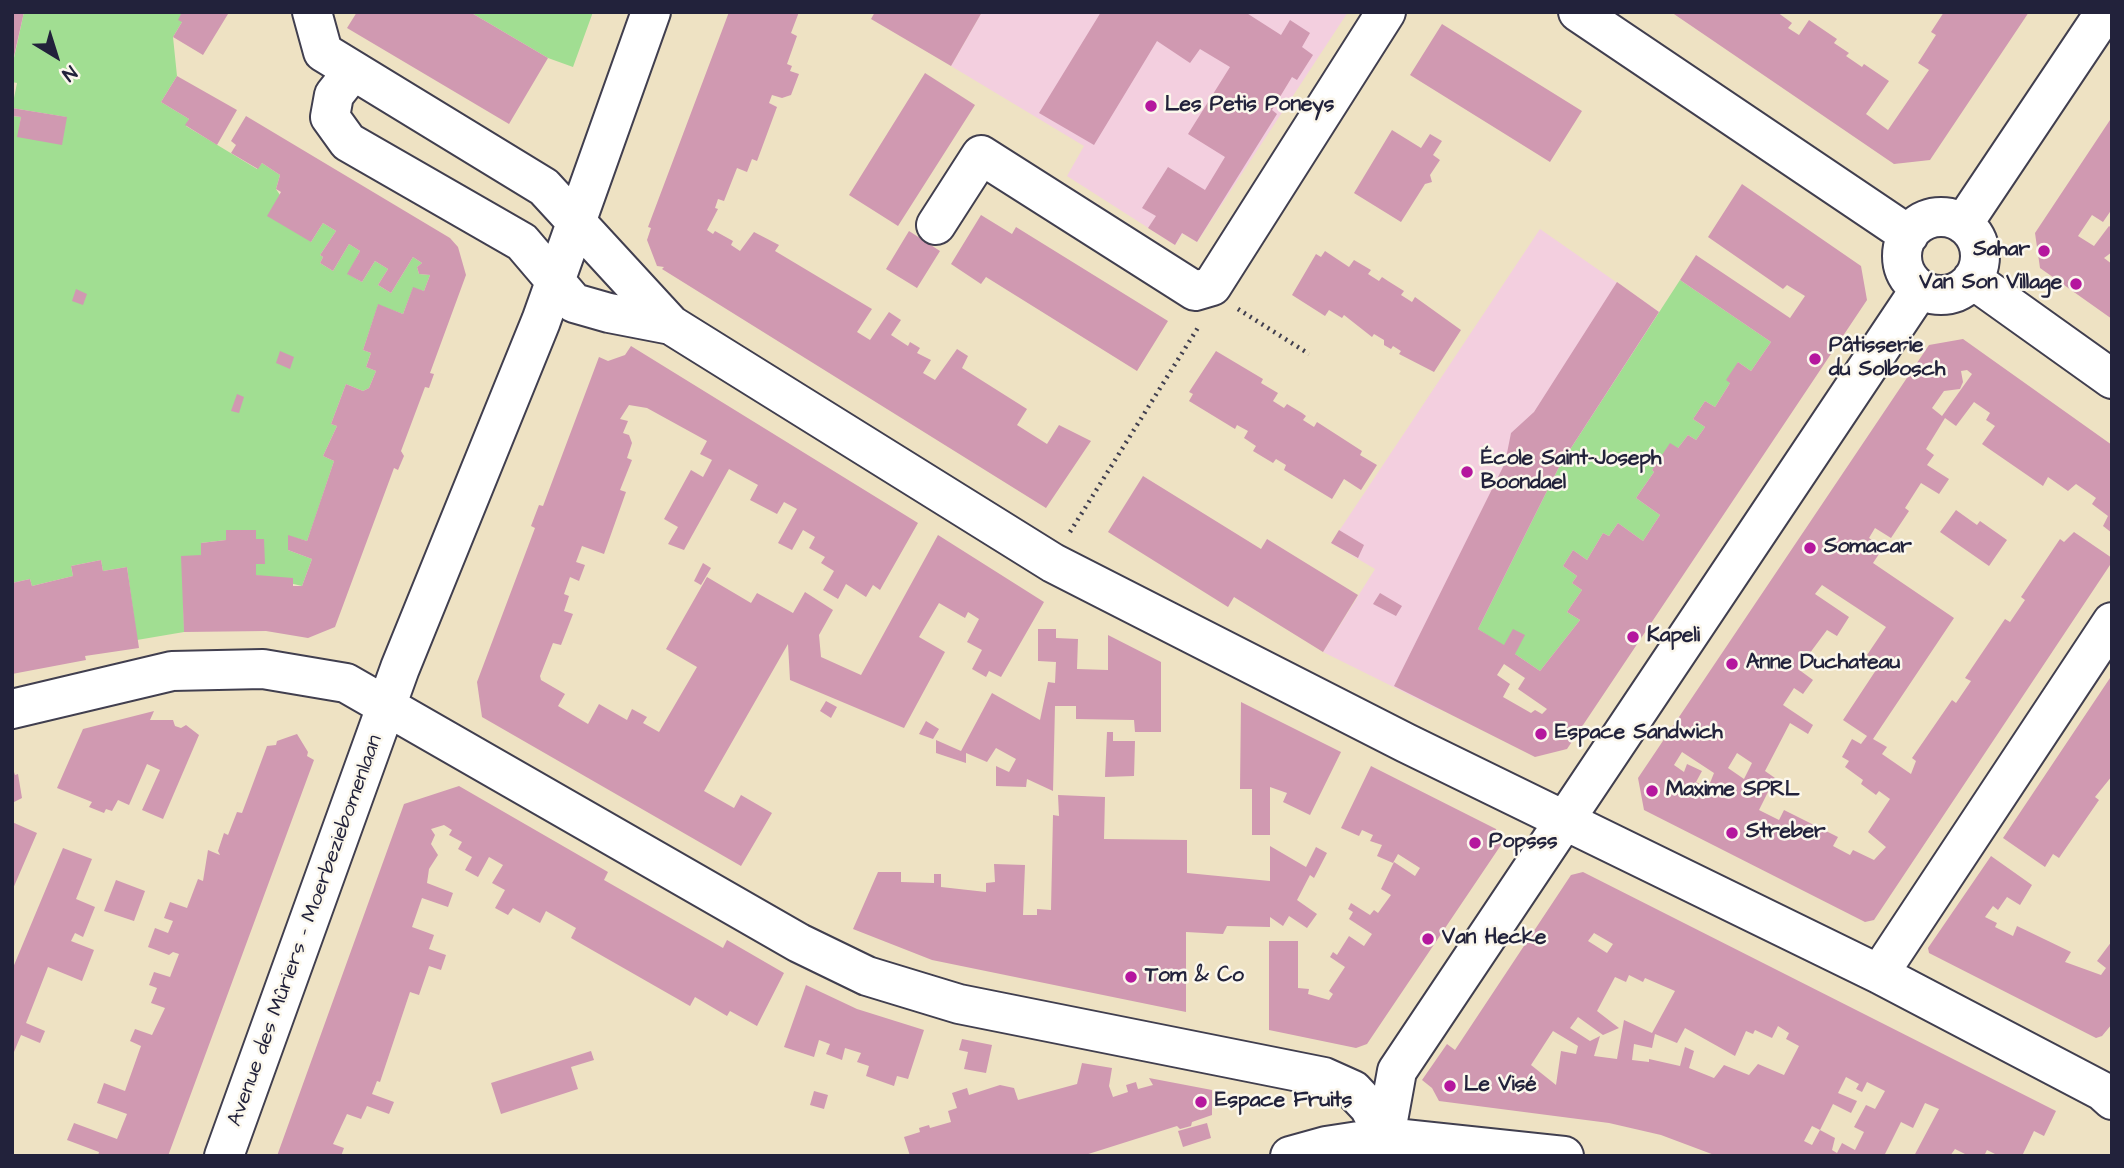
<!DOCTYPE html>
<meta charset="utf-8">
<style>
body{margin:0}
#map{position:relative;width:2124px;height:1168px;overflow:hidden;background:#eee2c3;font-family:"Architects Daughter",sans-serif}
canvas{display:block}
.frame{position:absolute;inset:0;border:14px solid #22223b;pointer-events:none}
.north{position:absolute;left:21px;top:21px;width:70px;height:70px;-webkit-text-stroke:5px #fbf7ec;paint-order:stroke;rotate:142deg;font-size:19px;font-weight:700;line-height:28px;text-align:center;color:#22223b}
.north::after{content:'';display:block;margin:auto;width:24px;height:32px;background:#22223b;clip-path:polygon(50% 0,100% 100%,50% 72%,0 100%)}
</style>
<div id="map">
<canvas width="2124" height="1168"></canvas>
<div class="frame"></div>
<div class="north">N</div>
</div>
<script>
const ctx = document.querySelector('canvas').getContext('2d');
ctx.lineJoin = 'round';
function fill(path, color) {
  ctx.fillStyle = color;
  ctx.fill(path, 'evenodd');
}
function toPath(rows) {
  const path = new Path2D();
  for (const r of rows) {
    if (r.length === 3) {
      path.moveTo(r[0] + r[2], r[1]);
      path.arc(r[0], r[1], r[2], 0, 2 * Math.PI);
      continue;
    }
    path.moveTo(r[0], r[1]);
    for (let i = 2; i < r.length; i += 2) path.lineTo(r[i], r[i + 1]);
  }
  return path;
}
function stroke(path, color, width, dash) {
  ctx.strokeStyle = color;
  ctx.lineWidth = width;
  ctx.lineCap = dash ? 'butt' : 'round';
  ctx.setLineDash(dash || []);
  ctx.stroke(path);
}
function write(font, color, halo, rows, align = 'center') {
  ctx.font = font + ' "Architects Daughter",sans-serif';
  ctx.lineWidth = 5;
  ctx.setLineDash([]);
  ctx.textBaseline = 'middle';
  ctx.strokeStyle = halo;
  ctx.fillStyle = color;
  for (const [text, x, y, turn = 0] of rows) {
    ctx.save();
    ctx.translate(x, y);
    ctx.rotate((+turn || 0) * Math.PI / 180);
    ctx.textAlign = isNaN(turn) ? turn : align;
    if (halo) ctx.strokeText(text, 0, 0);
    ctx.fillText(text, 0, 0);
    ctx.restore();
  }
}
const built = toPath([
 [982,12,1348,12,1197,242,1183,233,1175,245,1067,176,1084,146,951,66],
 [1540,229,1659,312,1560,465,1438,709,1323,652,1375,569,1331,543]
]);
const green = toPath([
 [24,12,182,13,182,22,173,37,177,76,161,102,189,119,186,126,257,169,262,163,280,175,276,189,311,242,323,223,336,231,320,255,323,257,320,263,333,271,349,244,360,251,348,274,362,282,375,261,388,269,378,285,391,293,413,257,422,263,417,267,419,274,430,275,424,291,413,288,403,314,378,305,363,350,371,353,366,367,376,371,369,388,363,391,346,384,331,424,337,426,323,456,334,461,313,524,307,541,288,536,288,550,312,559,302,586,256,575,256,564,265,564,256,539,256,530,226,530,226,540,201,543,201,555,183,575,184,632,137,640,127,567,103,571,101,560,71,566,73,576,32,586,30,579,12,583,12,116,21,117,18,137,66,117,12,108,17,83,12,82,12,67],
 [470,12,593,12,573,67,548,58],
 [1680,280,1771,342,1751,371,1738,362,1730,383,1715,407,1705,401,1693,419,1705,427,1696,440,1688,435,1678,448,1652,470,1654,472,1636,498,1660,515,1643,541,1618,523,1609,536,1603,533,1587,560,1573,550,1563,566,1577,576,1572,583,1582,590,1567,612,1580,620,1540,671,1478,629,1560,465]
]);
const building = toPath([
 [12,12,24,12,13,61,12,61],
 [182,12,228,14,203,55,173,37,182,22,178,20],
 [357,12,470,12,548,58,509,124,347,28],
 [729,12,799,12,791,33,797,36,787,64,792,66,790,71,799,74,791,95,782,98,772,95,769,103,777,107,757,161,752,159,747,172,737,168,724,201,718,199,715,208,718,209,707,230,713,234,715,231,733,241,731,245,740,251,754,232,779,245,775,251,872,309,857,332,870,340,889,312,901,320,891,335,908,346,910,342,920,348,917,353,931,360,923,373,935,380,957,349,968,356,962,368,1027,409,1017,425,1047,444,1059,425,1091,441,1046,508,662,269,664,267,657,266,647,240,651,228,648,227],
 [875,12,982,12,951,66,871,19],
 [1101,12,1245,12,1281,35,1290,20,1310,33,1302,47,1313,55,1297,80,1292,77,1272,110,1277,114,1197,242,1182,233,1175,245,1148,228,1156,216,1142,208,1168,167,1205,190,1225,157,1188,134,1230,67,1200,49,1190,63,1157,41,1094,145,1039,113],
 [1671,12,1777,12,1792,23,1788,28,1799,35,1809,20,1837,39,1834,43,1849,53,1846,56,1862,67,1864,64,1889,81,1866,114,1888,130,1929,70,1918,63,1936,35,1931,32,1944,12,2029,12,1930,160,1894,164],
 [1442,24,1582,111,1550,162,1410,75],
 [925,73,975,105,898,226,849,195],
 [177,76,237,110,217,145,185,125,189,119,161,102],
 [12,108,67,117,62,145,17,137,21,117,12,116],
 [246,116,450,238,458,247,466,275,430,373,434,374,429,388,425,387,401,451,404,456,398,470,394,468,335,627,308,638,266,631,184,632,181,556,201,555,201,543,226,540,226,530,256,530,256,539,264,539,265,564,256,564,256,575,293,578,293,586,302,586,312,559,288,550,288,535,307,541,334,461,323,456,337,426,331,424,346,384,363,391,369,388,376,371,366,367,371,353,363,350,378,304,403,314,413,287,424,291,430,275,419,274,417,267,422,263,413,257,391,293,378,285,388,269,375,261,362,282,347,274,360,251,349,244,333,271,320,263,323,257,320,255,336,231,323,223,311,242,267,216,281,192,276,189,280,175,262,163,258,169,231,153,236,145,231,141],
 [2112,117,2112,209,2103,222,2092,215,2078,236,2094,246,2109,226,2112,228,2112,252,2104,258,2112,264,2112,319,2040,268,2035,233],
 [1392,130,1421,148,1430,134,1442,141,1433,155,1440,160,1430,175,1432,182,1425,184,1401,222,1354,193],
 [1742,184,1861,266,1867,300,1567,749,1535,757,1394,686,1505,463,1511,433,1534,412,1617,282,1659,312,1560,465,1478,629,1504,645,1513,629,1525,635,1515,654,1540,671,1580,620,1567,612,1582,590,1572,583,1577,576,1563,566,1573,550,1587,560,1603,533,1609,536,1618,523,1643,541,1660,515,1636,498,1654,472,1652,470,1670,443,1678,448,1688,435,1696,440,1705,427,1693,419,1705,401,1715,407,1730,383,1726,380,1738,362,1751,371,1771,342,1680,280,1696,255,1790,318,1805,296,1787,285,1783,289,1708,237],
 [1504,664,1525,678,1518,689,1547,709,1542,714,1535,710,1531,713,1503,697,1510,684,1497,675],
 [981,215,1012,234,1016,227,1168,321,1137,371,986,277,981,284,951,264],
 [909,231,940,251,917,288,886,269],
 [1325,251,1349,267,1354,260,1371,270,1368,274,1379,281,1382,277,1388,281,1404,291,1401,295,1412,302,1415,297,1461,330,1434,372,1399,354,1401,351,1393,346,1391,349,1384,345,1384,340,1374,334,1372,337,1344,315,1342,318,1329,310,1325,316,1292,295,1316,254,1321,257],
 [76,289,87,294,83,305,72,301],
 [1963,339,2112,445,2112,533,2103,526,2108,516,2092,504,2096,498,2089,493,2076,484,2068,491,2048,477,2043,486,1982,444,1995,426,1986,420,1990,413,1974,402,1956,426,1945,418,1926,449,1934,455,1927,465,1949,479,1939,494,1921,483,1905,508,1909,511,1891,538,1875,528,1869,538,1883,548,1873,563,1954,618,1873,739,1887,747,1882,754,1911,774,1916,761,1912,758,1952,700,1956,703,1971,681,1965,678,2005,619,2010,622,2025,600,2021,597,2060,539,2064,542,2074,532,2112,558,2112,562,1874,920,1865,922,1644,810,1638,778,1929,345],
 [1967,370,1972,374,1942,416,1932,408,1944,391,1960,389,1963,382,1961,371],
 [1822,585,1886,627,1867,655,1880,664,1843,720,1867,736,1861,744,1852,739,1842,757,1849,761,1845,767,1863,780,1861,784,1876,795,1879,791,1890,799,1868,832,1886,847,1874,860,1853,850,1850,855,1833,846,1838,837,1784,810,1779,820,1759,810,1775,778,1765,771,1790,723,1808,734,1813,725,1783,705,1794,688,1803,694,1813,680,1798,669,1827,630,1837,636,1849,617,1815,594],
 [1682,752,1714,773,1708,788,1696,782,1702,771,1687,764,1684,772,1674,765],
 [1737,753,1752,763,1744,779,1728,768],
 [631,346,918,523,880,590,873,585,866,597,846,584,838,599,823,590,834,571,821,563,825,557,809,548,815,537,803,530,792,550,778,543,797,509,784,502,777,514,750,500,758,485,729,469,684,550,668,544,678,527,664,519,691,470,703,477,712,460,700,454,707,441,647,408,629,405,620,419,628,421,623,433,629,435,632,443,627,458,632,460,620,490,626,492,604,554,582,546,576,562,585,565,579,581,570,577,564,594,569,596,564,611,573,614,561,645,553,643,540,676,541,680,565,694,558,706,588,724,599,704,627,720,632,709,647,717,643,723,659,732,697,667,666,649,707,577,751,603,757,593,793,613,805,592,833,610,819,635,821,657,861,675,938,535,1044,602,1001,677,989,671,986,677,972,669,982,650,967,642,979,619,968,612,965,618,939,603,919,637,945,652,904,728,790,680,788,644,704,791,734,808,741,795,772,813,741,866,482,717,477,682,535,528,531,526,539,505,543,506,599,357,608,361,625,355],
 [280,351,294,357,290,369,276,363],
 [1216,351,1263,379,1261,383,1278,393,1273,401,1284,408,1287,404,1302,413,1306,416,1303,420,1314,427,1317,422,1362,451,1360,455,1377,465,1361,490,1344,479,1332,499,1284,470,1286,465,1276,459,1273,463,1253,451,1256,446,1244,438,1248,431,1237,425,1235,429,1189,401,1193,394,1189,392],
 [237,394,244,397,239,413,231,411],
 [1143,476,1261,549,1267,539,1358,595,1323,652,1234,597,1228,607,1108,532],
 [1956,510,1977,525,1980,521,2007,540,1989,566,1940,532],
 [1339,530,1364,545,1358,558,1331,543],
 [101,560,103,571,127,567,139,648,85,656,86,660,12,674,12,583,30,579,32,586,73,576,71,566],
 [703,563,711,568,701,585,694,581],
 [1380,593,1402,606,1396,616,1373,604],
 [1038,629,1056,629,1056,638,1078,639,1077,669,1108,670,1108,635,1161,662,1161,732,1135,732,1134,720,1076,719,1076,706,1055,706,1053,791,1027,779,1026,787,996,786,996,766,1009,772,1016,759,996,748,987,762,966,753,966,763,936,753,936,740,961,751,992,693,1040,720,1048,682,1055,683,1056,662,1038,661],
 [2112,675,2112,776,2095,797,2099,800,2059,858,2053,854,2045,867,2003,838],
 [826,701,837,707,831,718,820,711],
 [1241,702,1341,752,1310,815,1283,802,1287,793,1270,787,1270,835,1252,835,1252,789,1240,789],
 [154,711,150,720,173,720,175,726,181,728,186,725,199,735,163,819,142,810,160,770,147,764,129,805,118,800,112,811,106,809,104,813,89,807,92,802,57,788,83,729],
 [926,721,939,729,933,739,919,734],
 [1107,732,1113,732,1113,741,1135,741,1134,776,1105,777],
 [297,734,308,752,307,756,314,760,168,1156,98,1156,99,1152,67,1140,74,1123,117,1139,127,1114,97,1103,104,1083,125,1091,141,1046,130,1041,135,1029,152,1035,165,1008,151,1003,157,988,149,985,154,972,170,977,179,954,173,952,169,955,148,947,155,928,168,933,173,921,164,918,170,902,187,908,198,879,203,881,208,850,220,855,218,851,224,833,228,835,237,812,242,813,267,746,276,745,277,741],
 [12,766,15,775,18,774,22,798,12,803],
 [1371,766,1496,829,1501,845,1367,1044,1356,1048,1269,1030,1269,941,1298,941,1298,988,1309,989,1308,994,1329,1000,1333,994,1329,991,1345,967,1330,957,1333,952,1337,955,1349,936,1364,946,1372,934,1349,919,1353,912,1348,909,1351,903,1370,915,1374,910,1378,913,1391,895,1381,889,1394,862,1415,876,1420,868,1398,854,1393,863,1377,856,1382,845,1370,841,1373,835,1362,830,1359,836,1341,828],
 [459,786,608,872,604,880,723,948,727,940,784,973,757,1026,730,1011,727,1016,695,997,690,1006,571,938,576,928,546,911,540,923,513,908,508,915,495,908,505,890,492,883,503,865,489,857,478,877,465,870,472,857,458,849,462,842,449,835,452,830,444,825,431,829,435,835,431,844,438,855,429,869,427,883,453,893,448,907,422,898,412,927,434,935,429,949,446,955,441,970,429,966,419,995,410,992,380,1082,377,1081,372,1094,394,1102,389,1114,367,1106,361,1119,347,1114,333,1144,344,1148,341,1156,277,1156,404,804],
 [1058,795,1105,797,1104,839,1187,840,1187,873,1270,881,1270,846,1306,867,1316,847,1327,853,1314,878,1310,875,1297,900,1317,914,1307,928,1289,916,1283,926,1270,917,1270,927,1227,926,1223,934,1186,932,1186,1012,932,960,853,929,878,872,901,872,901,882,934,883,934,874,941,874,941,887,986,892,986,883,995,882,994,864,1025,865,1023,915,1037,915,1037,909,1051,910,1053,815,1059,816],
 [12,822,37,833,12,891],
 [63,848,92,859,76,899,95,907,83,937,75,933,71,941,94,950,82,981,48,967,26,1023,45,1031,40,1043,21,1035,14,1052,12,970],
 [1991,856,2032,885,2020,905,2007,897,1998,910,1993,906,1985,917,1997,923,1995,927,2013,936,2017,926,2071,952,2065,962,2101,975,2106,968,2097,961,2112,941,2112,1024,2102,1036,2096,1038,1929,953,1928,948],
 [1583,872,2056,1111,2044,1136,2034,1131,2022,1156,1999,1156,1987,1150,1984,1156,1969,1156,1955,1149,1950,1156,1914,1156,1939,1109,1925,1103,1913,1128,1901,1122,1884,1156,1717,1156,1661,1135,1609,1123,1439,1101,1432,1088,1422,1080,1447,1044,1455,1050,1571,875],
 [1594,933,1613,944,1607,953,1588,941],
 [1629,975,1643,982,1645,978,1675,991,1652,1033,1624,1020,1617,1059,1594,1056,1600,1036,1590,1041,1570,1028,1578,1017,1603,1035,1619,1028,1597,1011,1615,977,1626,982],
 [1778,1026,1789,1033,1786,1039,1799,1046,1784,1075,1758,1064,1749,1075,1724,1065,1714,1078,1689,1068,1694,1051,1685,1047,1680,1066,1649,1059,1649,1062,1632,1060,1634,1044,1652,1048,1655,1034,1677,1043,1685,1028,1735,1056,1746,1031,1753,1034,1755,1030,1772,1038],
 [1553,1031,1578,1046,1576,1054,1561,1051,1556,1085,1531,1065],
 [1846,1077,1859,1084,1856,1089,1862,1092,1867,1082,1885,1091,1875,1109,1866,1105,1854,1127,1864,1132,1855,1150,1842,1143,1837,1153,1832,1150,1835,1138,1820,1130,1833,1104,1851,1113,1857,1101,1838,1093],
 [1812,1126,1820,1130,1812,1145,1804,1141],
 [116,880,145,891,134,921,104,911],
 [806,985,857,1009,924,1030,908,1079,897,1076,894,1086,866,1076,869,1066,857,1062,861,1053,845,1048,842,1060,826,1054,830,1044,819,1040,814,1057,784,1047],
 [962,1039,992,1045,986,1073,964,1069,968,1052,959,1050],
 [591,1051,594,1060,571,1067,578,1089,501,1114,491,1083],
 [1082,1063,1112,1068,1109,1086,1113,1097,1128,1092,1126,1085,1136,1082,1138,1089,1153,1085,1149,1078,1212,1090,1212,1115,1192,1122,1191,1126,1180,1129,1177,1126,1082,1156,910,1156,904,1137,920,1132,919,1128,929,1125,930,1128,951,1122,948,1111,957,1108,952,1093,967,1088,969,1095,1000,1085,1014,1088,1018,1100,1077,1084],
 [814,1091,828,1095,824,1109,810,1105],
 [1207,1123,1211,1138,1183,1147,1178,1131]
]);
const path = toPath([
 [1238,309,1309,354],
 [1070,532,1199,326]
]);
const minor = toPath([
 [312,12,323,52,544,187,671,325,1053,563,1406,743,1879,974,2102,1091,2112,1100],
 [1578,12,1909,235],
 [353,71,334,95,330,117,348,142,522,242,574,303,609,313,671,325],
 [1941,256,39],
 [1963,224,2105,12],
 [936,225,981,155,1195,291,1212,286,1386,12],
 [1972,279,2112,379],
 [12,709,172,671,263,669,346,683,799,943,867,976,959,1004,1324,1077,1353,1090,1369,1107,1385,1137],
 [1879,974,2112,622],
 [1385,1137,1397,1071,1920,289],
 [224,1156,400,668,541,321,651,12],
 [1290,1156,1326,1146,1385,1137,1564,1156]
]);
const markers = [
 [1151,106,7,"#b5179e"],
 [2044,251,7,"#b5179e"],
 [2076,284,7,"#b5179e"],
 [1815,359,7,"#b5179e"],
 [1467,472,7,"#b5179e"],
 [1810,548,7,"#b5179e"],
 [1633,637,7,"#b5179e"],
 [1732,664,7,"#b5179e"],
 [1541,734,7,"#b5179e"],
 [1652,791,7,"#b5179e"],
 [1732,833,7,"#b5179e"],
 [1475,843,7,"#b5179e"],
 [1428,939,7,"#b5179e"],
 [1131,977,7,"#b5179e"],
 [1450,1086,7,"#b5179e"],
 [1201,1102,7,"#b5179e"]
];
const poiNames = [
 ["Les Petis Poneys",1165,106],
 ["Sahar",2030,251,"right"],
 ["Van Son Village",2062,284,"right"],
 ["Pâtisserie",1829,347],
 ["du Solbosch",1829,371],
 ["École Saint-Joseph",1481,460],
 ["Boondael",1481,484],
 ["Somacar",1824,548],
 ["Kapeli",1647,637],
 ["Anne Duchateau",1746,664],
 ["Espace Sandwich",1555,734],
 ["Maxime SPRL",1666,791],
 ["Streber",1746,833],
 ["Popsss",1489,843],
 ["Van Hecke",1442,939],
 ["Tom & Co",1145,977],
 ["Le Visé",1464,1086],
 ["Espace Fruits",1215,1102]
];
const streetNames = [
 ["Avenue des Mûriers - Moerbeziebomenlaan",306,931,-70]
];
fill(built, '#f3cfdf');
fill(green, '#a1de92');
fill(building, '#d099b1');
stroke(minor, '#413f4f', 42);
stroke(path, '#413f4f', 4.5, [2, 5]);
stroke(minor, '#fff', 38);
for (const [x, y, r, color] of markers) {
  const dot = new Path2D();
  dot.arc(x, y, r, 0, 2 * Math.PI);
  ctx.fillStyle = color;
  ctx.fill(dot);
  stroke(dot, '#fbf7ec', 2.5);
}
write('bold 21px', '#22223b', '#fbf7ec', poiNames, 'left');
write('21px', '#22223b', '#fbf7ec', streetNames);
</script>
